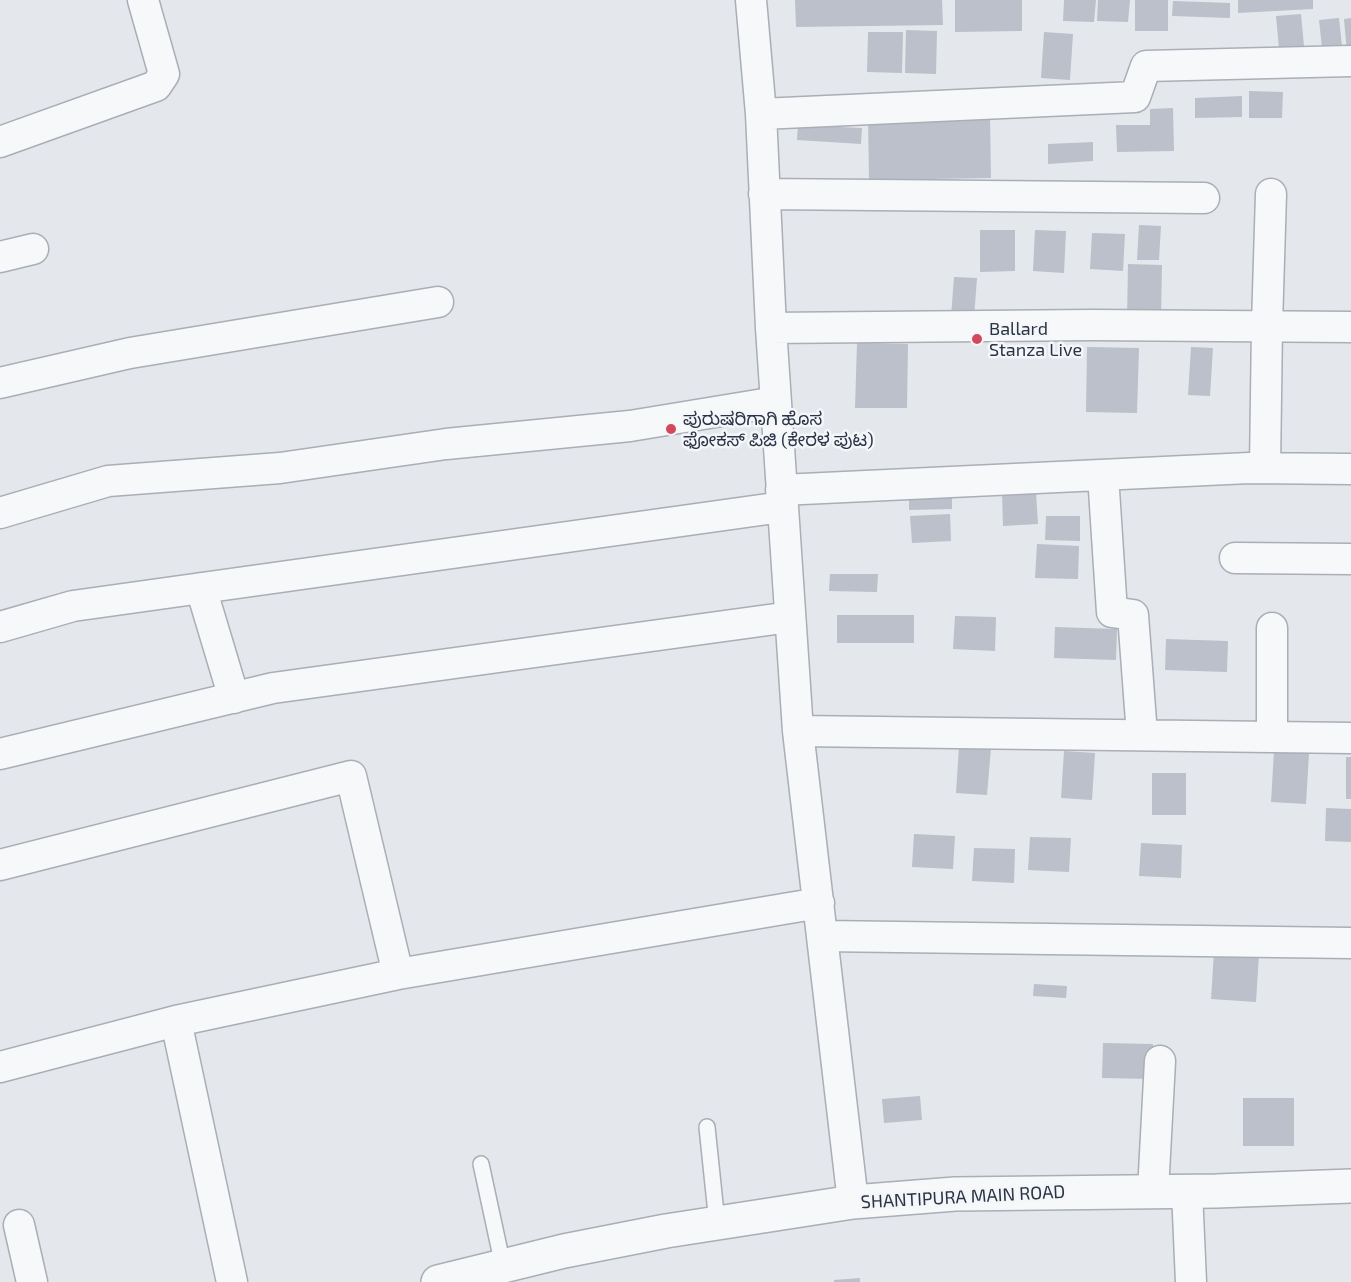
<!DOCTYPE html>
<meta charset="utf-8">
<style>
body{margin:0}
canvas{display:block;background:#e4e7ec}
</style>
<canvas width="1351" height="1282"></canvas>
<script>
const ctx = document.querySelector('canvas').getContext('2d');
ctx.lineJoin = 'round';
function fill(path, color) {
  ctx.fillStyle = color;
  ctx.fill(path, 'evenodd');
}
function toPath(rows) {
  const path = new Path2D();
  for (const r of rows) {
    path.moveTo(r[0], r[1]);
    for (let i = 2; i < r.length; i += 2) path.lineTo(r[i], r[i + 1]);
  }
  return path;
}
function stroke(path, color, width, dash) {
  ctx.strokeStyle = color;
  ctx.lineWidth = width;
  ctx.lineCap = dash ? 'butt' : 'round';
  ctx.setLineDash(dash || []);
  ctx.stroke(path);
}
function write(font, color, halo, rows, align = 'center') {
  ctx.font = font + ' "Exo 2","Noto Sans Kannada",sans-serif';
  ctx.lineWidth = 5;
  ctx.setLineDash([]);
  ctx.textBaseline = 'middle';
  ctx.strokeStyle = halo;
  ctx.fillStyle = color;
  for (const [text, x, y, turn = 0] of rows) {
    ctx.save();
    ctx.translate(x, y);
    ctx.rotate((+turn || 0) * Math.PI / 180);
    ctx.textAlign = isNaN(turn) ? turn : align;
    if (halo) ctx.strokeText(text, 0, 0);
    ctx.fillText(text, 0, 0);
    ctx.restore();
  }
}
const building = toPath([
 [795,0,942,0,943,25,796,27],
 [955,0,1022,0,1022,31,955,32],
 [1064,0,1096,0,1094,22,1063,21],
 [1098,0,1130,0,1128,22,1097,21],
 [1135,0,1168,0,1168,31,1135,31],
 [1238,0,1313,0,1313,9,1238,13],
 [1173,1,1230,3,1230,18,1172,16],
 [1301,14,1305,57,1280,59,1276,16],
 [1339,18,1343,55,1323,57,1319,20],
 [1351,18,1351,52,1347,53,1344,19],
 [906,30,937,31,936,74,905,73],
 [868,32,903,32,902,73,867,72],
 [1044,32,1073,34,1070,80,1041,78],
 [1249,91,1283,92,1282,118,1249,118],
 [1242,96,1242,117,1195,118,1195,98],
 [1173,108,1174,151,1117,152,1116,125,1150,125,1150,109],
 [990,115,991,178,869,180,868,117],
 [798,125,862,128,861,144,797,140],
 [1093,142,1093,161,1048,164,1048,144],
 [1139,225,1161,226,1159,260,1137,260],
 [980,230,1015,230,1015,271,980,272],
 [1035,230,1066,231,1064,273,1033,271],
 [1092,233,1125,234,1123,271,1090,269],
 [1128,264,1162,265,1161,319,1127,318],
 [954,277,977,278,974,318,951,317],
 [857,343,908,344,907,408,855,408],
 [1087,347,1139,348,1137,413,1086,412],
 [1191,347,1213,348,1210,396,1188,395],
 [952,490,952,509,909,510,909,492],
 [1036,492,1038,524,1003,526,1002,493],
 [950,514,951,541,912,543,910,516],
 [1046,516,1080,516,1080,541,1045,540],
 [1037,544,1079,546,1078,579,1035,578],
 [830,574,878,574,877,592,829,591],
 [837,615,914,615,914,643,837,643],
 [955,616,996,617,995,651,953,649],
 [1055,627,1117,629,1116,660,1054,658],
 [1166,639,1228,641,1227,672,1165,670],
 [959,746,991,748,987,795,956,793],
 [1064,751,1095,753,1092,800,1061,798],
 [1274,751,1309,753,1306,804,1271,802],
 [1346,757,1351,757,1351,799,1346,799],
 [1152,773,1186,773,1186,815,1152,815],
 [1326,808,1351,809,1351,842,1325,841],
 [914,834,955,836,953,869,912,867],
 [1030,837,1071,838,1069,872,1028,870],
 [1141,843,1182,845,1181,878,1139,876],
 [974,848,1015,849,1014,883,972,881],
 [1214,952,1259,954,1256,1002,1211,999],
 [1034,984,1067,986,1066,998,1033,996],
 [1103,1043,1153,1044,1152,1079,1102,1078],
 [920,1096,922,1120,884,1123,882,1099],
 [1243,1098,1294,1098,1294,1146,1243,1146],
 [860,1278,860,1282,834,1282,834,1280]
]);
const service = toPath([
 [707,1127,717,1223],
 [481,1164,503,1266]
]);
const minor = toPath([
 [751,0,761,114,771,328,798,731,853,1202],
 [761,114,1135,97,1146,66,1351,61],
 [0,142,156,86,164,74,143,0],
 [764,194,1204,198],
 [0,257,33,249],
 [771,328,1092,325,1351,327],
 [0,383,130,353,438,302],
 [1265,468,1267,325,1271,194],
 [1103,475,1112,612,1133,615,1142,735],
 [781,490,1249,468,1351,469],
 [0,513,108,481,280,468,446,444,630,426,776,402],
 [1235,558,1351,559],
 [201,588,234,698],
 [0,627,73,606,782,507],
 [1272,628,1272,737],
 [798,731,1351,738],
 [0,754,273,688,790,617],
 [0,865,351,776,398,974],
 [822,936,1351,943],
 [0,1067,176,1021],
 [1153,1191,1160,1061],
 [1187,1191,1191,1282],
 [19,1225,32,1282],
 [232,1282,176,1021,398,974,819,903]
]);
const tertiary = toPath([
 [438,1282,564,1251,666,1231,853,1202,955,1194,1216,1191,1351,1186]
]);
const markers = [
 [977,339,6,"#d1495b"],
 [671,429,6,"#d1495b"]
];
const poiNames = [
 ["Ballard",989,329],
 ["Stanza Live",989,350],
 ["ಪುರುಷರಿಗಾಗಿ ಹೊಸ",683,419],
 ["ಫೋಕಸ್ ಪಿಜಿ (ಕೇರಳ ಪುಟ)",683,440]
];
const streetNames = [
 ["SHANTIPURA MAIN ROAD",963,1197,-3]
];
fill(building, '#bbc0ca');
stroke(service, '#a9aeb7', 18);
stroke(minor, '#a9aeb7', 33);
stroke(tertiary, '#a9aeb7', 36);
stroke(service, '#f7f8fa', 15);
stroke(minor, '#f7f8fa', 30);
stroke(tertiary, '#f7f8fa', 33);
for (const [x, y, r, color] of markers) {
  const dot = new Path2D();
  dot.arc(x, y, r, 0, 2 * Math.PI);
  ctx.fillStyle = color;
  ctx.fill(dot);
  stroke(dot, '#f4f6f9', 2);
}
write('18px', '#2b3445', '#f4f6f9', poiNames, 'left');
write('18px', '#2b3445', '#f4f6f9', streetNames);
</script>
